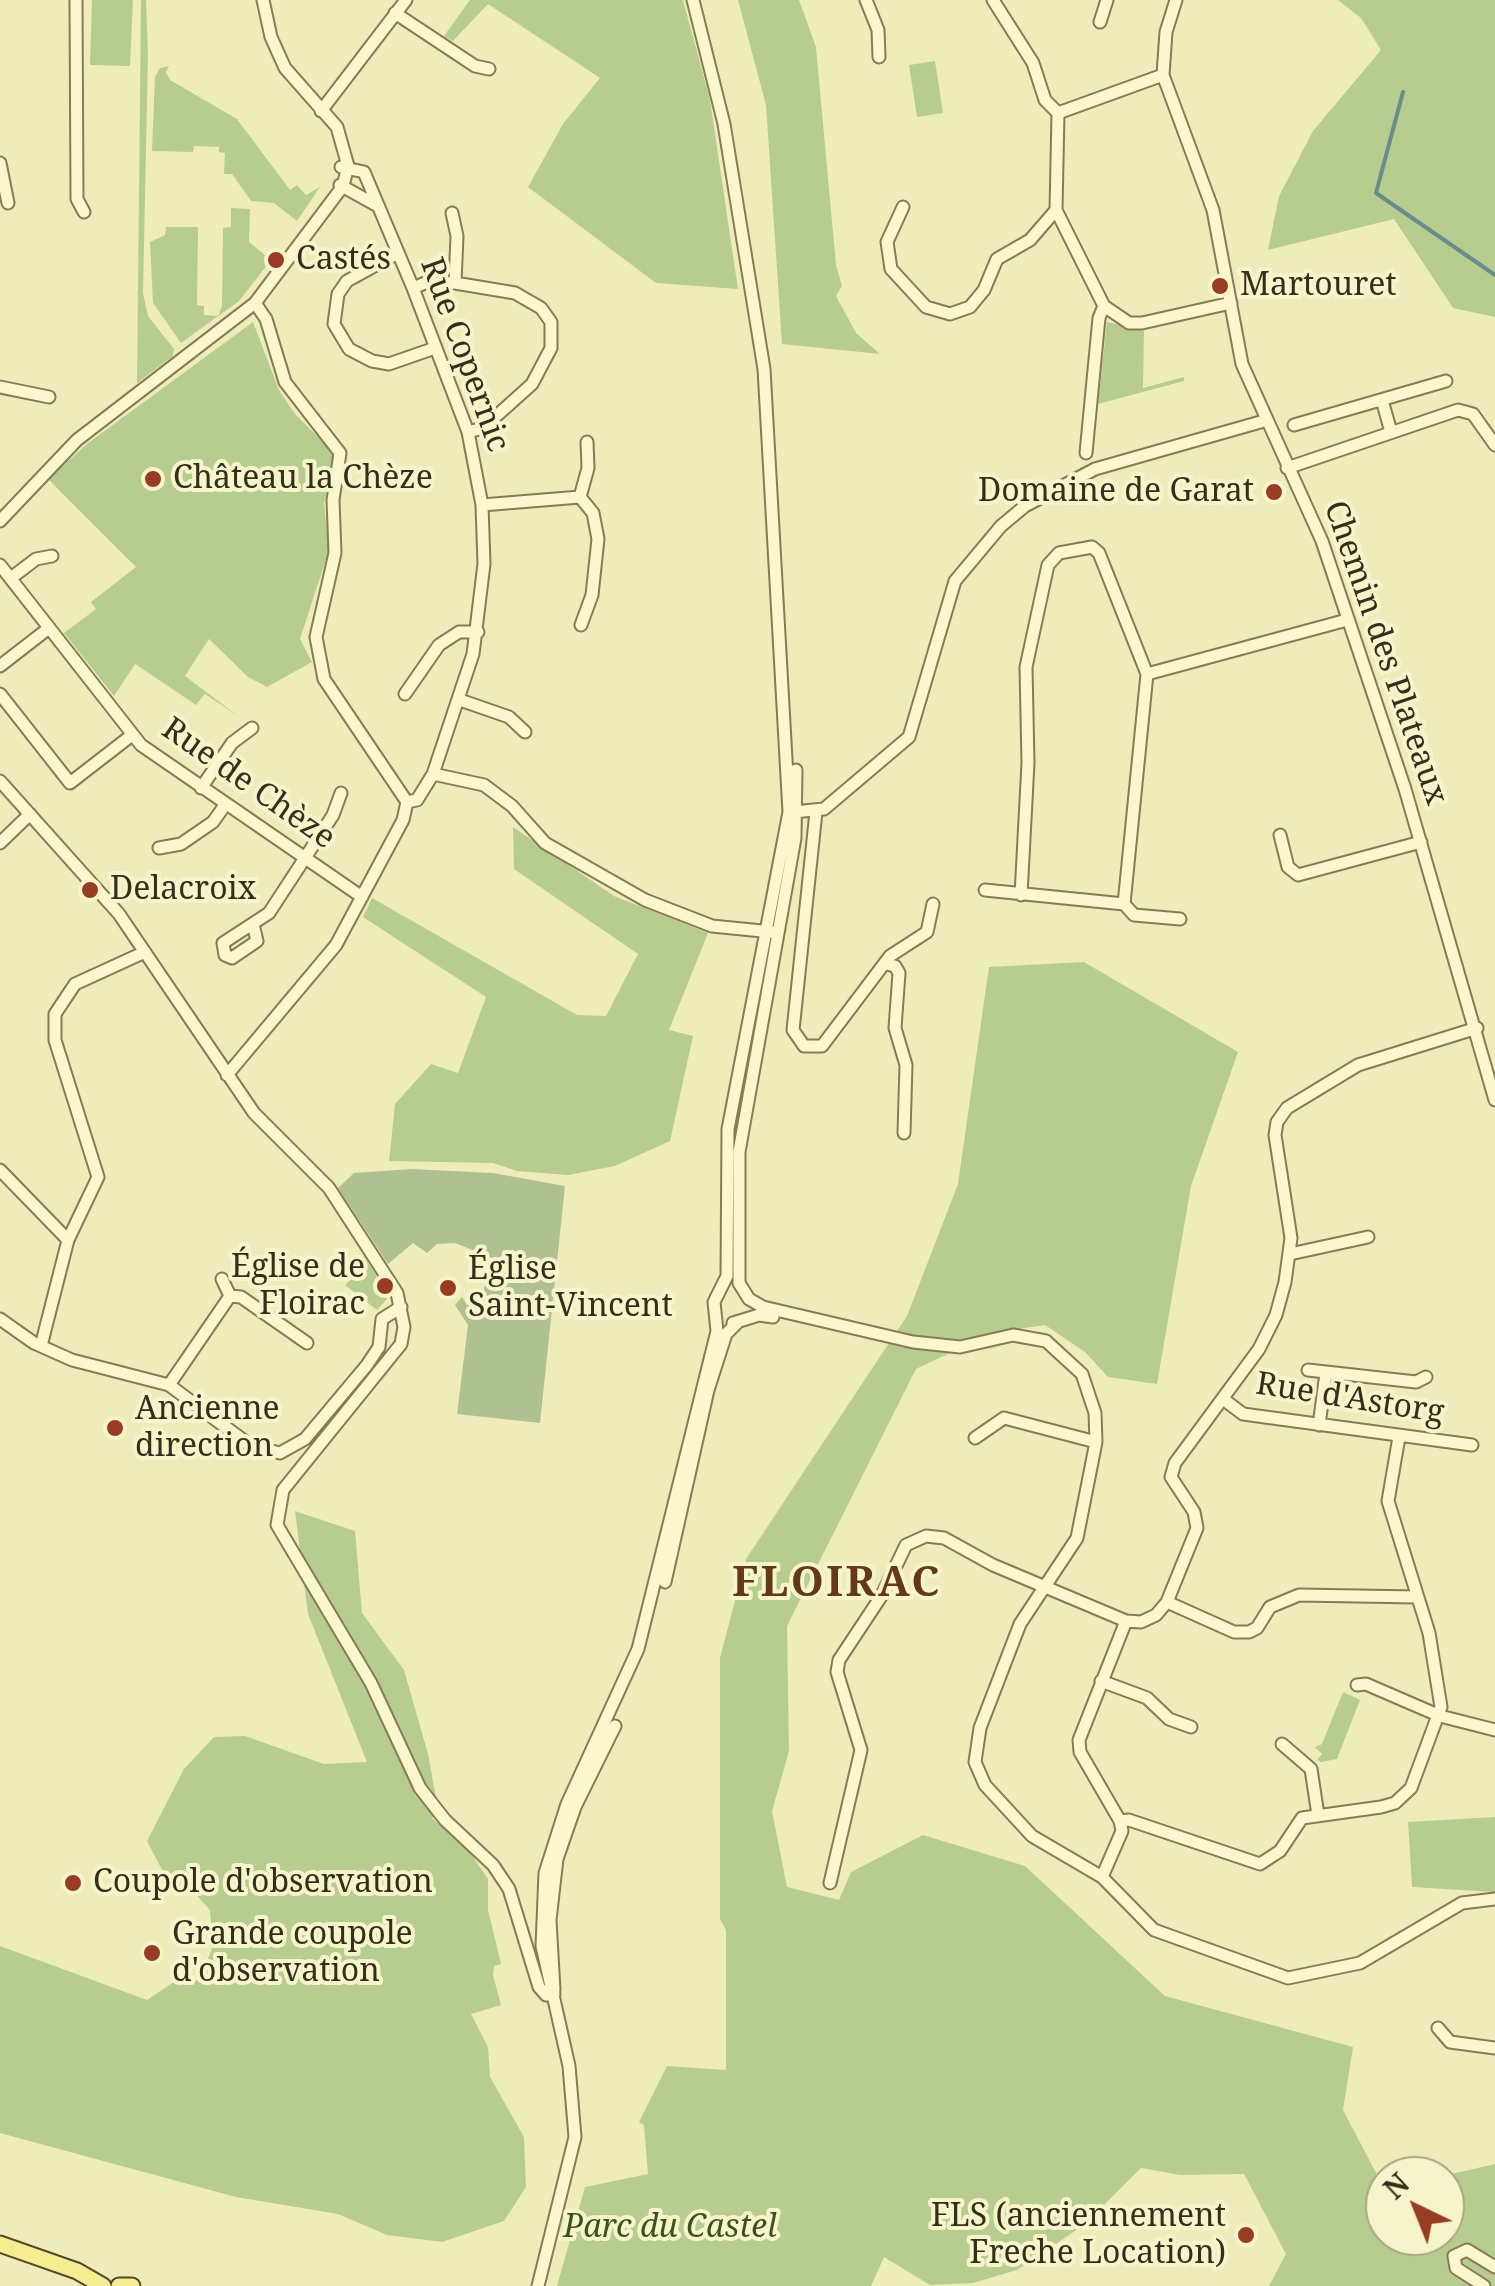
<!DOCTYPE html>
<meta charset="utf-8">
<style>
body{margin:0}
#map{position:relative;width:1495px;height:2286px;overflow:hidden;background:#efecbb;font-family:"Noto Serif",serif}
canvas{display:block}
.north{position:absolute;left:1365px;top:2156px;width:100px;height:100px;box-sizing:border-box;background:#f6f4cb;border:2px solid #a9a584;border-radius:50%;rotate:317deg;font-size:28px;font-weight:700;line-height:40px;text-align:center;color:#352e1a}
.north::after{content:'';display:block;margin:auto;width:35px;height:45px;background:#983d23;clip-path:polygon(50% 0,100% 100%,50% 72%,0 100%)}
</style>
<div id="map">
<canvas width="1495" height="2286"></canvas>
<div class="north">N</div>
</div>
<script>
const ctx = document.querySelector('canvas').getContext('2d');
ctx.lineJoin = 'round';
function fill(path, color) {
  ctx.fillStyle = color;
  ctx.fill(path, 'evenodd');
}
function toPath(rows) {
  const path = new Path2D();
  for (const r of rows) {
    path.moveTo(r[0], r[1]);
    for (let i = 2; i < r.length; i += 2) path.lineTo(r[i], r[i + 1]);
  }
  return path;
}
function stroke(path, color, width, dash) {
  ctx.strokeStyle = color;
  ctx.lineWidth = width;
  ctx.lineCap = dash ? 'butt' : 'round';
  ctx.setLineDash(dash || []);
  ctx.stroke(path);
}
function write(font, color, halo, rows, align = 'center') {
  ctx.font = font + ' "Noto Serif",serif';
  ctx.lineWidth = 8;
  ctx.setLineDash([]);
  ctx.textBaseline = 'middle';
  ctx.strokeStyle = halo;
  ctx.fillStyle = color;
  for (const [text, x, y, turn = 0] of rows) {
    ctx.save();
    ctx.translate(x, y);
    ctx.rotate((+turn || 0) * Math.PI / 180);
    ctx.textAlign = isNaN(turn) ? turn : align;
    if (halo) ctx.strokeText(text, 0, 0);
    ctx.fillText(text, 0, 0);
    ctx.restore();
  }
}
const green = toPath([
 [92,0,133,0,130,66,90,65],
 [141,0,146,0,148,54,143,293,148,316,174,349,173,356,137,383],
 [470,0,683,0,710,100,738,289,656,283,528,187,563,124,600,78,488,4,453,41,444,36],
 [738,0,799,0,816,47,836,265,842,286,836,296,856,333,880,354,782,344,766,105],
 [1338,0,1495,0,1495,317,1453,308,1394,219,1268,250,1279,196,1313,131,1381,50,1361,18],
 [935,61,943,113,917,117,909,65],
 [169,66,166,72,170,80,237,119,290,190,297,185,306,195,320,187,297,221,274,203,251,201,232,174,224,174,225,153,219,152,219,147,194,146,193,152,152,151,155,77,160,68],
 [231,208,250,209,249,242,271,260,239,301,181,343,153,303,150,242,165,235,166,227,198,227,197,305,204,306,204,315,218,316,222,306,223,228,231,227],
 [253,322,279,390,295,414,335,454,324,503,329,550,300,639,312,662,267,687,248,677,209,639,185,676,238,716,205,694,196,705,135,664,114,696,64,633,96,609,91,602,136,567,48,479,88,443],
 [1107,322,1144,331,1143,388,1184,377,1184,381,1098,404],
 [513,827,614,896,708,933,669,1030,693,1036,670,1141,615,1166,568,1175,517,1171,493,1163,389,1161,395,1104,431,1064,458,1073,486,997,363,917,372,898,577,1015,606,1016,638,954,514,869],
 [1084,962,1238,1052,1191,1186,1157,1384,1108,1377,1085,1352,1045,1325,992,1333,916,1369,787,1626,789,1751,772,1811,787,1887,839,1900,851,1872,923,1835,1025,1866,1165,1996,1353,2047,1343,2110,1385,2190,1385,2236,1445,2236,1443,2176,1495,2164,1495,2286,1269,2286,1286,2254,1244,2174,1180,2175,1141,2168,1084,2225,1017,2270,973,2283,930,2285,884,2257,871,2286,557,2286,585,2187,648,2174,644,2125,639,2122,667,2066,726,2070,726,1930,720,1919,720,1658,746,1559,907,1316,958,1184,989,967],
 [364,1256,386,1291,387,1299,377,1310,345,1285,364,1267,359,1260],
 [295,1511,355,1531,362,1613,404,1670,428,1754,439,1814,432,1818,471,1854,488,1879,488,1910,501,1964,494,1966,493,1975,501,2005,471,2014,488,2047,490,2077,524,2137,526,2187,504,2221,442,2242,387,2235,338,2214,236,2197,0,2133,0,1946,147,2000,181,1977,199,1981,213,1946,210,1910,189,1887,169,1883,147,1841,184,1769,214,1737,245,1736,324,1764,367,1762,308,1614],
 [1343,1692,1360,1700,1337,1759,1321,1762,1317,1760,1322,1754,1315,1747,1322,1744],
 [1495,1817,1495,1892,1412,1887,1408,1822]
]);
const cemetery = toPath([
 [411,1169,493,1173,565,1186,540,1423,457,1414,468,1325,455,1305,462,1297,467,1305,482,1297,492,1258,455,1243,437,1244,427,1253,413,1243,388,1264,338,1188,354,1173]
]);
const stream = toPath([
 [1403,92,1376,193,1495,275]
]);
const minor = toPath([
 [76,0,77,199,84,212],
 [866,0,878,30,879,57],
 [993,0,1033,63,1045,100,1058,113],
 [1176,0,1166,32,1163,75,1213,210,1242,364,1322,541,1405,789,1495,1100],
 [395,13,475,66,489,69],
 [1100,22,1107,0],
 [321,111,406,0],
 [1058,113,1056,210,1104,306,1129,323,1142,323,1231,303],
 [1058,113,1163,75],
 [0,163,8,203],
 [341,167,364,172,413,288,468,432,482,505,484,564,473,654,433,774,417,800,407,802],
 [340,185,376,205],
 [903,207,887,242,891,269,926,307,950,314,970,307,984,290,997,259,1030,240,1056,210],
 [452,213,457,236,455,283],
 [398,253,347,281,338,294,334,324,349,349,372,361,389,364,435,348],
 [413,288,425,283,455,283,515,293,541,308,551,322,551,348,532,384,483,428,468,432],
 [0,387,49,397],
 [1382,400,1391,432],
 [1294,425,1446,381],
 [1086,453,1099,318,1104,306],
 [1287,468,1458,410,1473,414,1495,445],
 [580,497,593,513,598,539,592,595,581,625],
 [482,505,580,497,588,468,587,442],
 [0,521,77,440,255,303,343,186,348,166,337,127,285,68,271,37,263,0],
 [0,565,141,745,362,897],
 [11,578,36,559,52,556],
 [0,666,49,628],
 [0,694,70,783,132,735],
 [405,694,439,645,459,632,478,632],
 [460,700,509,717,525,732],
 [796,770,795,838,739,1152,739,1283,749,1299,763,1307,913,1342,960,1347,1013,1335,1046,1341,1082,1374,1095,1413,1096,1442,1077,1538,1020,1624,980,1728,975,1762,985,1785,1032,1836,1102,1877,1154,1930,1288,1978,1360,1963,1462,1903,1495,1899],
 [433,774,484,785,512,806,545,843,645,900,712,926,772,932],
 [0,781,119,914,254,1113,329,1188,397,1293,404,1327,401,1344,283,1490,277,1525,371,1683,420,1788,445,1820,493,1865,509,1889,539,1987,546,1995,554,1994],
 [201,788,232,743,252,728],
 [793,812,824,809,909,737,955,581,1001,526,1025,506,1095,469,1264,421],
 [816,812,793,1030,804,1046,822,1046,890,956,927,932,933,904],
 [1280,835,1288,867,1298,875,1421,842],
 [0,843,30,814],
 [159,848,181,844,213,822,225,805],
 [985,890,1124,904,1134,915,1180,919],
 [1021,895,1028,763,1026,667,1048,565,1059,553,1092,547,1099,553,1147,674],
 [1124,904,1147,674,1347,620],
 [253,924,257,941,232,958,225,955,223,943,269,913,333,815,341,793],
 [886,964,895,966,899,973,895,1028,906,1065,904,1133],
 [227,1075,336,945,403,820,407,802,324,679,316,637,335,553,333,500,340,453,285,382,266,319,255,303],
 [0,1170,68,1240,41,1346],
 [68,1240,98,1177,55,1040,55,1014,75,984,145,952],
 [1290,1254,1368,1237],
 [222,1279,230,1296],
 [0,1319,34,1343,72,1360,169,1385,251,1446,280,1453,305,1439,367,1365,379,1347,382,1319,401,1307],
 [733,1323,759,1315,773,1317],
 [1308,1370,1416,1382,1426,1377],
 [169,1385,230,1296,241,1297,307,1343],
 [1223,1399,1243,1414,1472,1445],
 [1319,1425,1326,1373],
 [975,1438,1004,1418,1096,1442],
 [665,1582,708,1390,726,1334,737,1323],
 [1167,1602,1234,1632,1249,1632,1257,1628,1270,1607,1299,1595,1417,1597],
 [1101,1681,1147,1698,1169,1719,1191,1727],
 [1357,1685,1366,1684,1440,1716,1495,1730],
 [1282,1744,1311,1769,1318,1815],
 [1120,1821,1129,1820,1260,1864,1280,1851,1302,1818,1381,1807,1395,1803,1411,1788,1441,1707,1429,1633,1388,1501,1399,1437],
 [1102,1877,1122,1831,1120,1821,1080,1752,1079,1740,1126,1621],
 [830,1883,861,1750,837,1672,839,1660,882,1595,906,1545,926,1536,944,1538,993,1565,1126,1621,1141,1622,1156,1615,1167,1602,1197,1528,1194,1512,1171,1477,1175,1463,1259,1349,1276,1315,1285,1282,1291,1238,1275,1135,1277,1122,1287,1108,1358,1065,1477,1028],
 [554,1990,550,1920,557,1859,575,1807,615,1726],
 [1438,2028,1450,2042,1495,2048],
 [538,2286,575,2137,569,2066,542,1946,545,1873,567,1804,638,1649,717,1331,714,1302,727,1276,728,1129,789,812,764,369,724,124,693,0],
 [1484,2286,1456,2268,1454,2256,1467,2250,1495,2267]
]);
const major = toPath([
 [0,2244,77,2271,103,2286],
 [119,2286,132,2286]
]);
const markers = [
 [276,260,10,"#983d23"],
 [1220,286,10,"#983d23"],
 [153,479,10,"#983d23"],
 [1274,492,10,"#983d23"],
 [90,890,10,"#983d23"],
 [385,1286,10,"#983d23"],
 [448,1288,10,"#983d23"],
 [115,1428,10,"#983d23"],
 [73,1883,10,"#983d23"],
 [152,1953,10,"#983d23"],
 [1246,2235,10,"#983d23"]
];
const poiNames = [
 ["Castés",296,260],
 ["Martouret",1240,286],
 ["Château la Chèze",173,479],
 ["Domaine de Garat",1254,492,"right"],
 ["Delacroix",110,890],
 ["Église de",365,1268,"right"],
 ["Floirac",365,1305,"right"],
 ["Église",468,1270],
 ["Saint-Vincent",468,1307],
 ["Ancienne",135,1410],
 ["direction",135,1447],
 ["Coupole d'observation",93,1883],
 ["Grande coupole",172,1935],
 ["d'observation",172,1972],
 ["FLS (anciennement",1226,2217,"right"],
 ["Freche Location)",1226,2254,"right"]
];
const streetNames = [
 ["Rue Copernic",464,355,70],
 ["Chemin des Plateaux",1385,653,71],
 ["Rue de Chèze",248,784,35],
 ["Rue d'Astorg",1350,1399,9]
];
const parkNames = [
 ["Parc du Castel",670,2228]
];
const districtNames = [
 ["FLOIRAC",837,1584]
];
fill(green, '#b7cd8f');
fill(cemetery, '#afc190');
stroke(stream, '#678d8d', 4);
stroke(minor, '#877b55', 15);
stroke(major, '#54472a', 19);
stroke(minor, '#faf7ce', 11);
stroke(major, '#f5ed90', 15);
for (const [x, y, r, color] of markers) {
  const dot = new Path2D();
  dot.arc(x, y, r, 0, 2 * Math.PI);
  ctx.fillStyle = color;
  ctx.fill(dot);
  stroke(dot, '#f6f4cb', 4);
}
write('32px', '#352e1a', '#f6f4cb', poiNames, 'left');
write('32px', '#352e1a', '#f6f4cb', streetNames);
write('italic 32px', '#3a5220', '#f6f4cb', parkNames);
ctx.letterSpacing = '2.5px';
write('bold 42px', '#633918', '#f6f4cb', districtNames);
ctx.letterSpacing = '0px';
</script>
